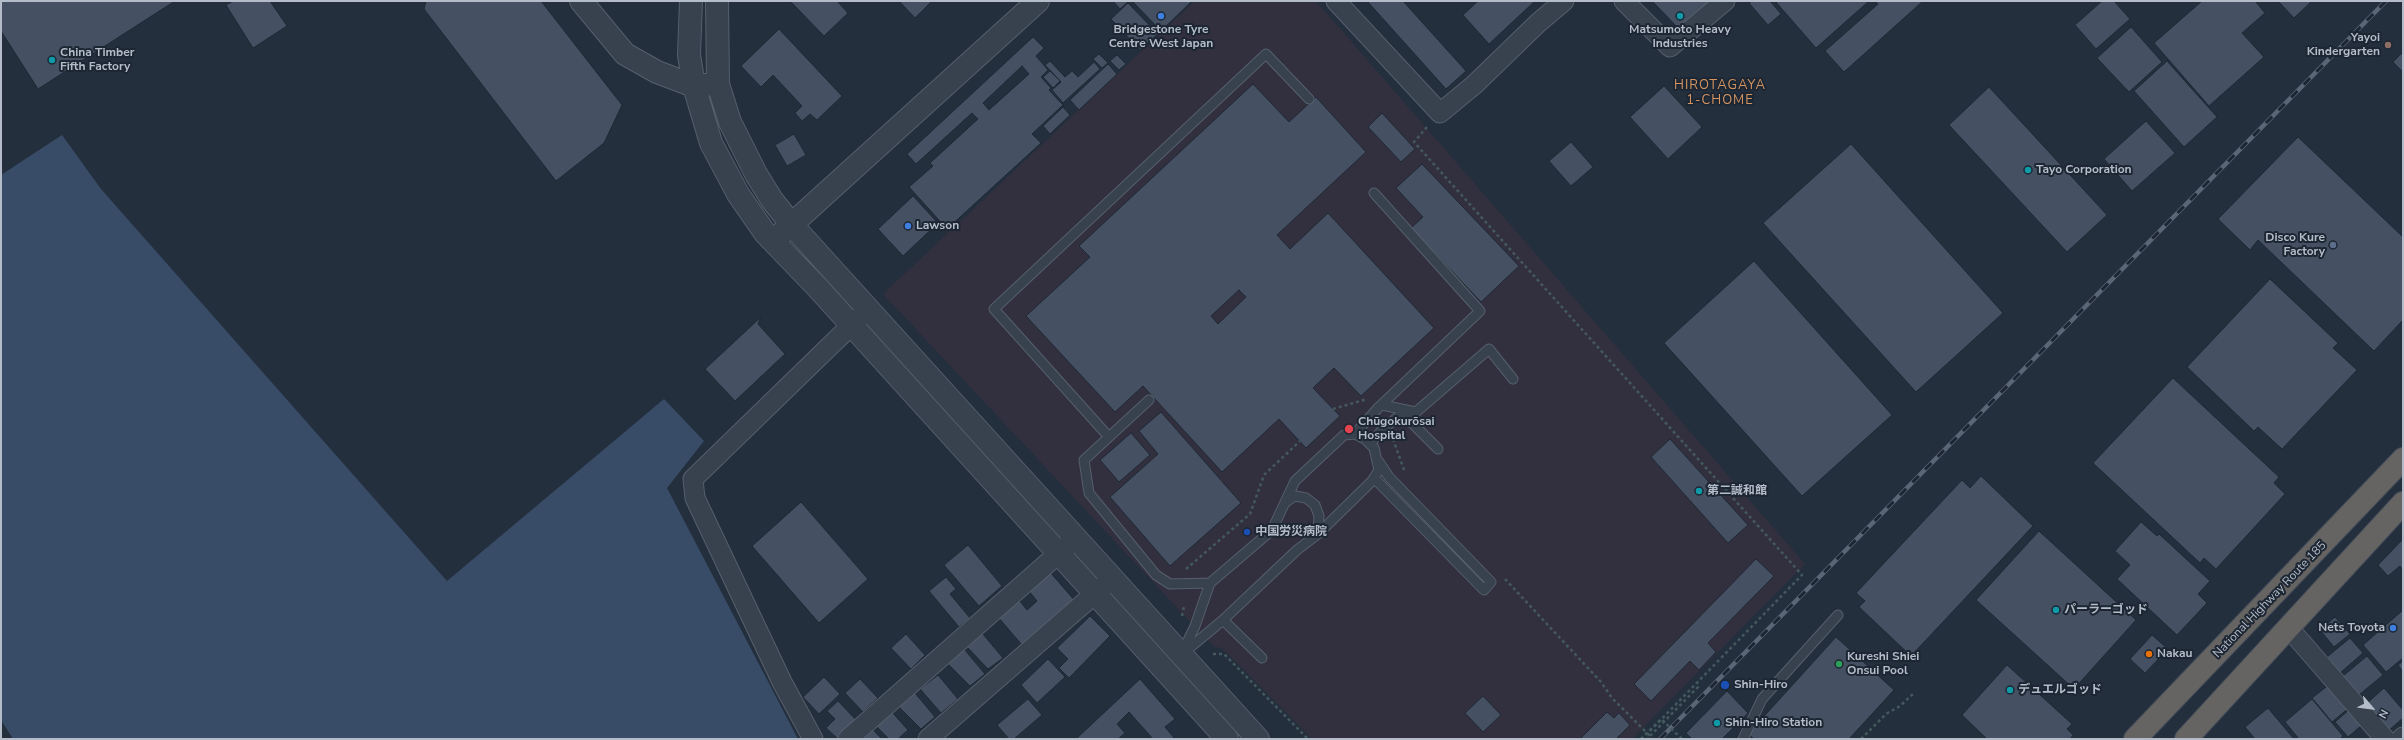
<!DOCTYPE html>
<meta charset="utf-8">
<style>
body{margin:0}
#map{position:relative;width:2404px;height:740px;overflow:hidden;background:#242f3e;font-family:"Nunito Sans",sans-serif}
canvas{display:block}
.frame{position:absolute;inset:0;border:2px solid #b4bcc9;pointer-events:none}
.north{position:absolute;left:2352px;top:688px;width:40px;height:40px;-webkit-text-stroke:3px #1d2633;paint-order:stroke;rotate:118deg;font-size:11px;font-weight:700;line-height:16px;text-align:center;color:#b4bcc9}
.north::after{content:'';display:block;margin:auto;width:14px;height:18px;background:#b4bcc9;clip-path:polygon(50% 0,100% 100%,50% 72%,0 100%)}
</style>
<div id="map">
<canvas width="2404" height="740"></canvas>
<div class="frame"></div>
<div class="north">N</div>
</div>
<script>
const ctx = document.querySelector('canvas').getContext('2d');
ctx.lineJoin = 'round';
function fill(path, color) {
  ctx.fillStyle = color;
  ctx.fill(path, 'evenodd');
}
function toPath(rows) {
  const path = new Path2D();
  for (const r of rows) {
    path.moveTo(r[0], r[1]);
    for (let i = 2; i < r.length; i += 2) path.lineTo(r[i], r[i + 1]);
  }
  return path;
}
function stroke(path, color, width, dash) {
  ctx.strokeStyle = color;
  ctx.lineWidth = width;
  ctx.lineCap = dash ? 'butt' : 'round';
  ctx.setLineDash(dash || []);
  ctx.stroke(path);
}
function write(font, color, halo, rows, align = 'center') {
  ctx.font = font + ' "Nunito Sans","Noto Sans JP",sans-serif';
  ctx.lineWidth = 4;
  ctx.setLineDash([]);
  ctx.textBaseline = 'middle';
  ctx.strokeStyle = halo;
  ctx.fillStyle = color;
  for (const [text, x, y, turn = 0] of rows) {
    ctx.save();
    ctx.translate(x, y);
    ctx.rotate((+turn || 0) * Math.PI / 180);
    ctx.textAlign = isNaN(turn) ? turn : align;
    if (halo) ctx.strokeText(text, 0, 0);
    ctx.fillText(text, 0, 0);
    ctx.restore();
  }
}
const medical = toPath([
 [1195,1,1316,1,1805,564,1632,739,1312,739,1227,653,1221,648,1213,646,883,294]
]);
const water = toPath([
 [62,135,101,189,447,581,664,399,704,441,667,488,798,739,13,739,1,720,1,175]
]);
const building = toPath([
 [1,1,175,1,38,89,1,31,1,1],
 [233,1,270,1,287,26,253,48,226,5,233,1],
 [426,1,541,1,622,105,604,143,556,181,424,9,426,1],
 [790,1,837,1,848,13,824,36,790,1],
 [899,1,932,1,915,18,899,1],
 [1113,1,1129,1,1120,9,1113,1],
 [1132,1,1192,1,1161,31,1132,1],
 [1367,1,1403,1,1466,71,1446,89,1367,1],
 [1478,1,1535,1,1489,44,1463,15,1478,1],
 [1652,1,1710,1,1680,30,1652,1],
 [1752,1,1770,1,1781,14,1768,25,1749,3,1752,1],
 [1775,1,1869,1,1816,48,1775,1],
 [1875,1,1923,1,1844,72,1825,51,1878,4,1875,1],
 [2102,1,2114,1,2130,19,2096,49,2075,25,2102,1],
 [2202,1,2255,1,2265,13,2242,33,2264,57,2209,106,2154,43,2202,1],
 [2278,1,2312,1,2294,18,2278,1],
 [1128,3,1158,34,1140,50,1111,19,1128,3],
 [2131,27,2162,62,2129,92,2097,58,2131,27],
 [779,29,842,96,817,120,810,114,802,121,795,113,802,106,773,75,761,87,741,66,779,29],
 [1033,37,1044,48,1036,56,1048,70,1041,77,1051,88,1049,90,1063,105,1032,134,1041,143,947,229,909,187,933,166,930,163,978,119,972,113,916,164,907,154,1033,37],
 [1022,66,1029,74,989,110,983,103,1022,66],
 [2403,52,2403,72,2393,62,2403,52],
 [1099,54,1108,63,1102,68,1093,59,1099,54],
 [1117,55,1126,64,1119,70,1110,61,1117,55],
 [1050,61,1065,77,1072,71,1078,77,1094,62,1100,69,1063,103,1052,90,1061,82,1045,65,1050,61],
 [2167,61,2217,117,2184,147,2134,91,2167,61],
 [1108,64,1117,74,1079,110,1070,100,1108,64],
 [1050,71,1060,81,1053,88,1043,77,1050,71],
 [1253,84,1289,122,1316,97,1366,152,1277,235,1290,249,1328,213,1434,328,1361,396,1334,368,1313,388,1340,416,1306,448,1279,419,1222,472,1143,386,1115,412,1026,316,1090,257,1079,246,1253,84],
 [1239,290,1246,297,1218,324,1211,316,1239,290],
 [1664,86,1702,127,1668,159,1630,117,1664,86],
 [1989,87,2107,215,2067,252,1949,125,1989,87],
 [1063,107,1070,115,1050,134,1043,126,1063,107],
 [1382,113,1415,149,1401,162,1368,127,1382,113],
 [2146,121,2175,153,2132,191,2104,159,2146,121],
 [794,134,806,155,787,166,775,145,794,134],
 [2298,137,2403,237,2403,320,2374,351,2258,240,2250,250,2218,219,2298,137],
 [1571,142,1593,167,1571,186,1549,161,1571,142],
 [1851,144,2003,313,1916,392,1763,223,1851,144],
 [1422,164,1519,266,1481,302,1411,228,1423,217,1396,188,1422,164],
 [913,196,938,223,903,256,878,229,913,196],
 [1754,261,1892,415,1802,496,1664,343,1754,261],
 [2270,279,2338,343,2333,348,2357,370,2282,449,2258,427,2254,431,2187,367,2270,279],
 [761,317,758,324,785,354,735,401,705,369,761,317],
 [2173,378,2279,477,2274,483,2285,494,2216,569,2204,558,2200,563,2093,463,2173,378],
 [1161,412,1241,503,1170,566,1110,497,1158,454,1139,431,1161,412],
 [1131,433,1150,455,1119,482,1100,460,1131,433],
 [1670,439,1748,525,1728,543,1651,457,1670,439],
 [1981,476,2033,526,1911,656,1859,607,1865,601,1856,593,1962,480,1970,488,1981,476],
 [801,502,868,579,819,623,752,546,801,502],
 [2141,522,2157,536,2159,534,2210,581,2198,594,2207,603,2177,635,2117,579,2130,565,2115,551,2141,522],
 [2039,531,2136,620,2074,689,1976,600,2039,531],
 [2403,539,2403,570,2400,566,2388,576,2378,565,2403,539],
 [968,545,1002,586,979,606,944,565,968,545],
 [1756,559,1774,576,1708,643,1716,652,1699,670,1690,661,1651,701,1634,684,1756,559],
 [1050,572,1075,601,1022,645,998,617,1019,600,1027,610,1037,601,1028,590,1050,572],
 [946,577,956,589,950,594,970,618,959,627,929,591,946,577],
 [2403,610,2403,658,2386,672,2363,645,2403,610],
 [1090,616,1110,636,1069,678,1059,668,1068,659,1057,648,1090,616],
 [2335,617,2350,634,2334,647,2320,630,2335,617],
 [982,633,1003,658,988,669,967,647,982,633],
 [906,634,925,655,911,669,891,648,906,634],
 [2152,635,2168,649,2145,673,2130,659,2152,635],
 [1836,637,1894,690,1849,739,1754,739,1748,734,1836,637],
 [2350,638,2363,653,2340,673,2327,657,2350,638],
 [964,649,985,674,970,686,948,664,964,649],
 [2367,656,2383,675,2359,695,2343,676,2367,656],
 [1048,659,1065,677,1037,703,1021,685,1048,659],
 [2403,661,2403,672,2398,665,2403,661],
 [2007,665,2072,724,2067,729,2073,735,2070,739,1987,739,1962,715,2007,665],
 [938,675,958,699,941,713,920,689,938,675],
 [824,677,840,694,819,714,803,697,824,677],
 [860,679,878,698,863,712,845,693,860,679],
 [1140,679,1175,719,1165,727,1175,739,1153,739,1129,712,1117,724,1125,733,1118,739,1076,739,1140,679],
 [2330,684,2350,707,2332,722,2312,698,2330,684],
 [2384,688,2403,710,2403,718,2388,731,2365,705,2384,688],
 [1727,691,1748,713,1722,739,1692,739,1686,733,1727,691],
 [915,693,935,717,921,729,899,707,915,693],
 [1483,696,1501,715,1483,732,1465,713,1483,696],
 [1028,699,1042,715,1014,739,1009,739,997,725,1028,699],
 [2312,699,2343,736,2340,739,2299,739,2285,722,2312,699],
 [838,701,859,723,843,739,838,739,826,728,835,719,827,711,838,701],
 [2268,708,2294,739,2255,739,2245,727,2268,708],
 [2349,710,2362,725,2348,737,2335,722,2349,710],
 [891,711,908,730,898,739,889,739,875,725,891,711],
 [1607,712,1614,718,1619,713,1630,725,1616,739,1580,739,1607,712],
 [873,730,882,739,863,739,873,730]
]);
const path = toPath([
 [1427,127,1414,142,1802,575,1647,734],
 [1333,409,1367,399],
 [1393,439,1404,470],
 [1186,569,1250,514,1264,475,1300,441],
 [1505,579,1601,682,1612,698,1650,736,1648,739],
 [1182,616,1184,606],
 [1213,654,1224,654,1308,739],
 [1650,736,1698,687,1696,684],
 [1861,739,1886,714,1900,706,1914,693]
]);
const service = toPath([
 [1149,400,1084,460,1089,493,1156,575,1170,584,1210,583],
 [1382,405,1416,412,1489,349,1513,379],
 [1355,434,1365,439,1374,448,1379,470,1372,481,1318,534,1297,550,1223,620,1181,655,1195,626,1210,583,1272,530,1295,481,1344,435,1355,434],
 [1355,434,1378,408,1480,311,1374,193],
 [1109,437,994,309,1266,54,1309,99],
 [1370,444,1382,430,1399,416,1408,419,1438,449],
 [1374,478,1484,590,1491,582,1389,477,1379,462],
 [1286,502,1295,496,1306,498,1315,505,1319,516,1318,534],
 [1223,620,1262,658],
 [1743,739,1762,699,1838,615]
]);
const minor = toPath([
 [1336,1,1440,113,1474,85,1538,23,1564,1],
 [1624,1,1670,47,1725,1],
 [2288,627,2385,739],
 [813,739,782,682,695,498,693,479,868,309],
 [848,739,1076,538],
 [928,739,1106,584],
 [2401,739,2403,737]
]);
const tertiary = toPath([
 [581,1,625,54,657,72,694,86,706,85],
 [691,1,689,55,694,86,711,143,738,194,765,233,817,287,1227,739],
 [717,1,718,84,730,122,756,174,772,200,792,225,1258,739],
 [781,234,1038,1]
]);
const trunk = toPath([
 [2135,739,2403,459],
 [2186,739,2403,503]
]);
const rail = toPath([
 [1660,739,2386,1]
]);
const pathBridge = toPath([
 [1641,739,1661,719,1682,739]
]);
const markers = [
 [1161,16,4,"#3f7fe0"],
 [1680,16,4,"#0f9aa8"],
 [2388,45,4,"#8d6e63"],
 [52,60,4,"#0f9aa8"],
 [2028,170,4,"#0f9aa8"],
 [908,226,4,"#3f7fe0"],
 [2333,245,4,"#5c6f8a"],
 [1349,429,5,"#e0444e"],
 [1699,491,4,"#0f9aa8"],
 [1247,532,4,"#1a4fb4"],
 [2056,610,4,"#0f9aa8"],
 [2393,628,4,"#3f7fe0"],
 [2149,654,4,"#e8710a"],
 [1839,664,4,"#2e9e5b"],
 [1725,685,5,"#1a4fb4"],
 [2010,690,4,"#0f9aa8"],
 [1717,723,4,"#0f9aa8"]
];
const poiNames = [
 ["Bridgestone Tyre",1161,30,"center"],
 ["Centre West Japan",1161,44,"center"],
 ["Matsumoto Heavy",1680,30,"center"],
 ["Industries",1680,44,"center"],
 ["Yayoi",2380,38,"right"],
 ["Kindergarten",2380,52,"right"],
 ["China Timber",60,53],
 ["Fifth Factory",60,67],
 ["Tayo Corporation",2036,170],
 ["Lawson",916,226],
 ["Disco Kure",2325,238,"right"],
 ["Factory",2325,252,"right"],
 ["Chūgokurōsai",1358,422],
 ["Hospital",1358,436],
 ["第二誠和館",1707,491],
 ["中国労災病院",1255,532],
 ["パーラーゴッド",2064,610],
 ["Nets Toyota",2385,628,"right"],
 ["Nakau",2157,654],
 ["Kureshi Shiei",1847,657],
 ["Onsui Pool",1847,671],
 ["Shin-Hiro",1734,685],
 ["デュエルゴッド",2018,690],
 ["Shin-Hiro Station",1725,723]
];
const streetNames = [
 ["National Highway Route 185",2270,600,-46]
];
const neighbourhoodNames = [
 ["HIROTAGAYA",1720,86],
 ["1-CHOME",1720,101]
];
fill(medical, '#32303f');
fill(water, '#394c67');
fill(building, '#455162');
stroke(building, '#1f2835', 1);
stroke(service, '#565f6c', 11);
stroke(minor, '#565f6c', 21);
stroke(tertiary, '#565f6c', 24);
stroke(trunk, '#434c59', 24);
stroke(path, '#44595c', 2.5, [3, 3]);
stroke(service, '#38414e', 9);
stroke(minor, '#38414e', 19);
stroke(tertiary, '#38414e', 22);
stroke(trunk, '#656462', 22);
stroke(rail, '#5a6575', 4.5);
stroke(rail, '#1d2633', 3, [9]);
stroke(pathBridge, '#44595c', 2.5, [3, 3]);
for (const [x, y, r, color] of markers) {
  const dot = new Path2D();
  dot.arc(x, y, r, 0, 2 * Math.PI);
  ctx.fillStyle = color;
  ctx.fill(dot);
  stroke(dot, '#1d2633', 1.5);
}
write('bold 12px', '#b4bcc9', '#1d2633', poiNames, 'left');
write('12px', '#b4bcc9', '#1d2633', streetNames);
ctx.letterSpacing = '1px';
write('13px', '#d59563', '#1d2633', neighbourhoodNames);
ctx.letterSpacing = '0px';
</script>
